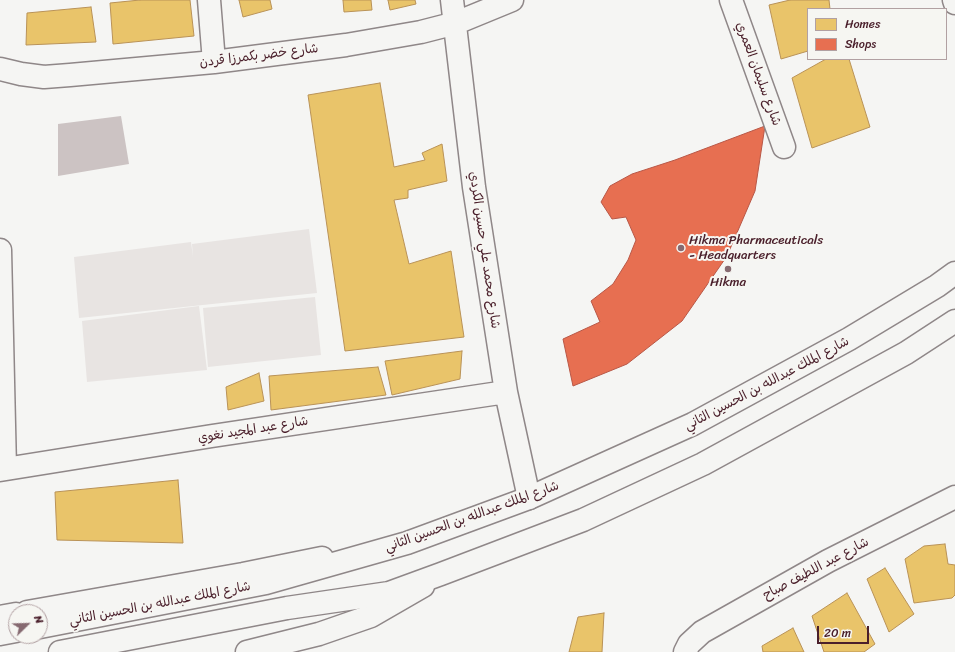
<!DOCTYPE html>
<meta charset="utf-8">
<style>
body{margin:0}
#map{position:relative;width:955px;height:652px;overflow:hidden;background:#f5f5f3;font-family:Sriracha,sans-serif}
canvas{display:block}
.legend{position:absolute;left:807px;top:8px;width:140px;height:52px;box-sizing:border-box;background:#f6f6f2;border:1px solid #b1a0a2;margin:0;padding:5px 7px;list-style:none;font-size:12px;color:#4a1f2b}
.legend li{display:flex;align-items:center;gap:8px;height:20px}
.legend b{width:20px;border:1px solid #b1a0a2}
.north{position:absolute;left:8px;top:604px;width:40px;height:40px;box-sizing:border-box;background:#f6f6f2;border:1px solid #b1a0a2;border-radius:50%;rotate:67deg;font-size:11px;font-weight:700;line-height:16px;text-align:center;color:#4a1f2b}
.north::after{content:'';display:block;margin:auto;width:14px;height:18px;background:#866a71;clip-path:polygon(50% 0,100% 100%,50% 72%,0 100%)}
.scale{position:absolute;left:817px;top:626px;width:52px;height:18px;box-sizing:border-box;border:2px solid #4a1f2b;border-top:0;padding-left:5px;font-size:12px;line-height:14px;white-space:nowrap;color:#4a1f2b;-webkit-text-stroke:3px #f6f6f2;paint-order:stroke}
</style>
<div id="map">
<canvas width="955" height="652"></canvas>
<ul class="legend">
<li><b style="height:11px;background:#e9c46a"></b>Homes</li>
<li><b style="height:11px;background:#e76f51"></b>Shops</li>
</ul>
<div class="north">N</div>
<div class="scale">20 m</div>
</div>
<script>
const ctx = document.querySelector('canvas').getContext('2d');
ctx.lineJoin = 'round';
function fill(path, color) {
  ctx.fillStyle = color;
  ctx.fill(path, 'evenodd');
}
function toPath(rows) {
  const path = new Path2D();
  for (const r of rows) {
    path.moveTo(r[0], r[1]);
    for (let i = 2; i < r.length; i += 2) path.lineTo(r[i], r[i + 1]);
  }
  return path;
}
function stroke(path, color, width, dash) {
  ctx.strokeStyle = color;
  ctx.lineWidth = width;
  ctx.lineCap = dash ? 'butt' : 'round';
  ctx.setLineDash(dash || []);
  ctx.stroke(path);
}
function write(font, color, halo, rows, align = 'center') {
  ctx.font = font + ' Sriracha,"Playpen Sans Arabic",sans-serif';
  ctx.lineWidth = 4;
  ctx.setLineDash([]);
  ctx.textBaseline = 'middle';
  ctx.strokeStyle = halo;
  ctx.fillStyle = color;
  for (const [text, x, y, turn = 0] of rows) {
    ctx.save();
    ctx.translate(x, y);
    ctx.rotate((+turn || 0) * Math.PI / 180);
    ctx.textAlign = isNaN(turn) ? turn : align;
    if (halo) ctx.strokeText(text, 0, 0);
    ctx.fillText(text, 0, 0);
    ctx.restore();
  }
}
const green = toPath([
 [309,229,317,293,79,318,74,257,191,242,193,257,192,244],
 [315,297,321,355,208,367,203,308],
 [199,306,207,370,87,382,82,321]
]);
const water = toPath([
 [121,116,129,164,58,176,58,124]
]);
const homes = toPath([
 [140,0,190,0,194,36,113,44,110,3,140,0],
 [239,0,270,0,272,9,243,17,239,0],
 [343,0,371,0,372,10,344,12,343,0],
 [388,0,415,0,416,4,390,10,388,0],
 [790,0,829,0,830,9,808,9,808,51,781,59,769,5,790,0],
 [91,7,96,42,26,45,27,13,91,7],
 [826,59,849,59,870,127,812,148,792,78,826,59],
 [380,83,394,167,425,160,422,153,442,144,447,181,408,190,408,198,394,200,409,264,451,251,464,337,345,351,308,95,380,83],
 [462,351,460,379,392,395,385,361,462,351],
 [378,367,386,395,271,410,269,376,378,367],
 [259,373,264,401,228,410,226,387,259,373],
 [178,480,183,543,57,540,55,492,178,480],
 [945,544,948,564,955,565,955,595,952,598,914,603,905,559,924,546,945,544],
 [885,568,914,614,889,632,867,579,885,568],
 [847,593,875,644,864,652,824,652,812,616,847,593],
 [604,613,602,652,569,652,578,617,604,613],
 [793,628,804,652,763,652,762,646,793,628]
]);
const shops = toPath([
 [765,126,755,191,727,256,682,321,627,364,573,386,563,339,600,322,591,301,613,284,628,260,636,240,626,217,612,219,601,202,610,186,632,174,675,160,765,126]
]);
const minor = toPath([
 [209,0,214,62],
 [452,0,474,187,506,392,529,498],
 [731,0,784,147],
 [954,0,955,3],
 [0,69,21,74,44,77,70,75,214,62,346,45,421,32,456,23,512,0],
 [0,250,5,469],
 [0,470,212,436,506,392],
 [685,652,689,644,702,632,828,561,955,497]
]);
const major = toPath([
 [27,612,243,574,322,558],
 [0,617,16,614],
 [247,652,319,634,371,616,423,586]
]);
const highway = toPath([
 [40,627,266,583,407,543,529,498,693,424,849,339,937,286,955,273],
 [0,634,16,631],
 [60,652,287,608,389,593,441,574,583,520,703,464,906,353,955,321]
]);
const markers = [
 [681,248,4,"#866a71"],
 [728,269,4,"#866a71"]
];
const streetNames = [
 ["شارع خضر بكمرزا قردن",259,56,-7],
 ["شارع سليمان العمري",758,74,70],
 ["شارع محمد علي حسين الكردي",484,250,82],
 ["شارع الملك عبدالله بن الحسين الثاني",767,384,-28],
 ["شارع عبد المجيد نغوي",253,430,-9],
 ["شارع الملك عبدالله بن الحسين الثاني",472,517,-20],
 ["شارع عبد اللطيف صباح",816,569,-28],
 ["شارع الملك عبدالله بن الحسين الثاني",160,604,-11]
];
const poiNames = [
 ["Hikma Pharmaceuticals",689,241],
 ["- Headquarters",689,256],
 ["Hikma",728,283,"center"]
];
fill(green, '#e8e4e2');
fill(water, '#ccc3c3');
fill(homes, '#e9c46a');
stroke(homes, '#b99257', 1);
fill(shops, '#e76f51');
stroke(shops, '#b85746', 1);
stroke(minor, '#8f8788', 25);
stroke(major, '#8f8788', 25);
stroke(highway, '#8f8788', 25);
stroke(minor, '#f5f5f3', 22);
stroke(major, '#f5f5f3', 22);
stroke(highway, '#f5f5f3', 22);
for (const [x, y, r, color] of markers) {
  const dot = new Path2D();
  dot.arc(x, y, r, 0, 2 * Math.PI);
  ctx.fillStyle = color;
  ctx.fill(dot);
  stroke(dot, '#f6f6f2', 1.5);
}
write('13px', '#4a1f2b', '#f6f6f2', streetNames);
write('13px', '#4a1f2b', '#f6f6f2', poiNames, 'left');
</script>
